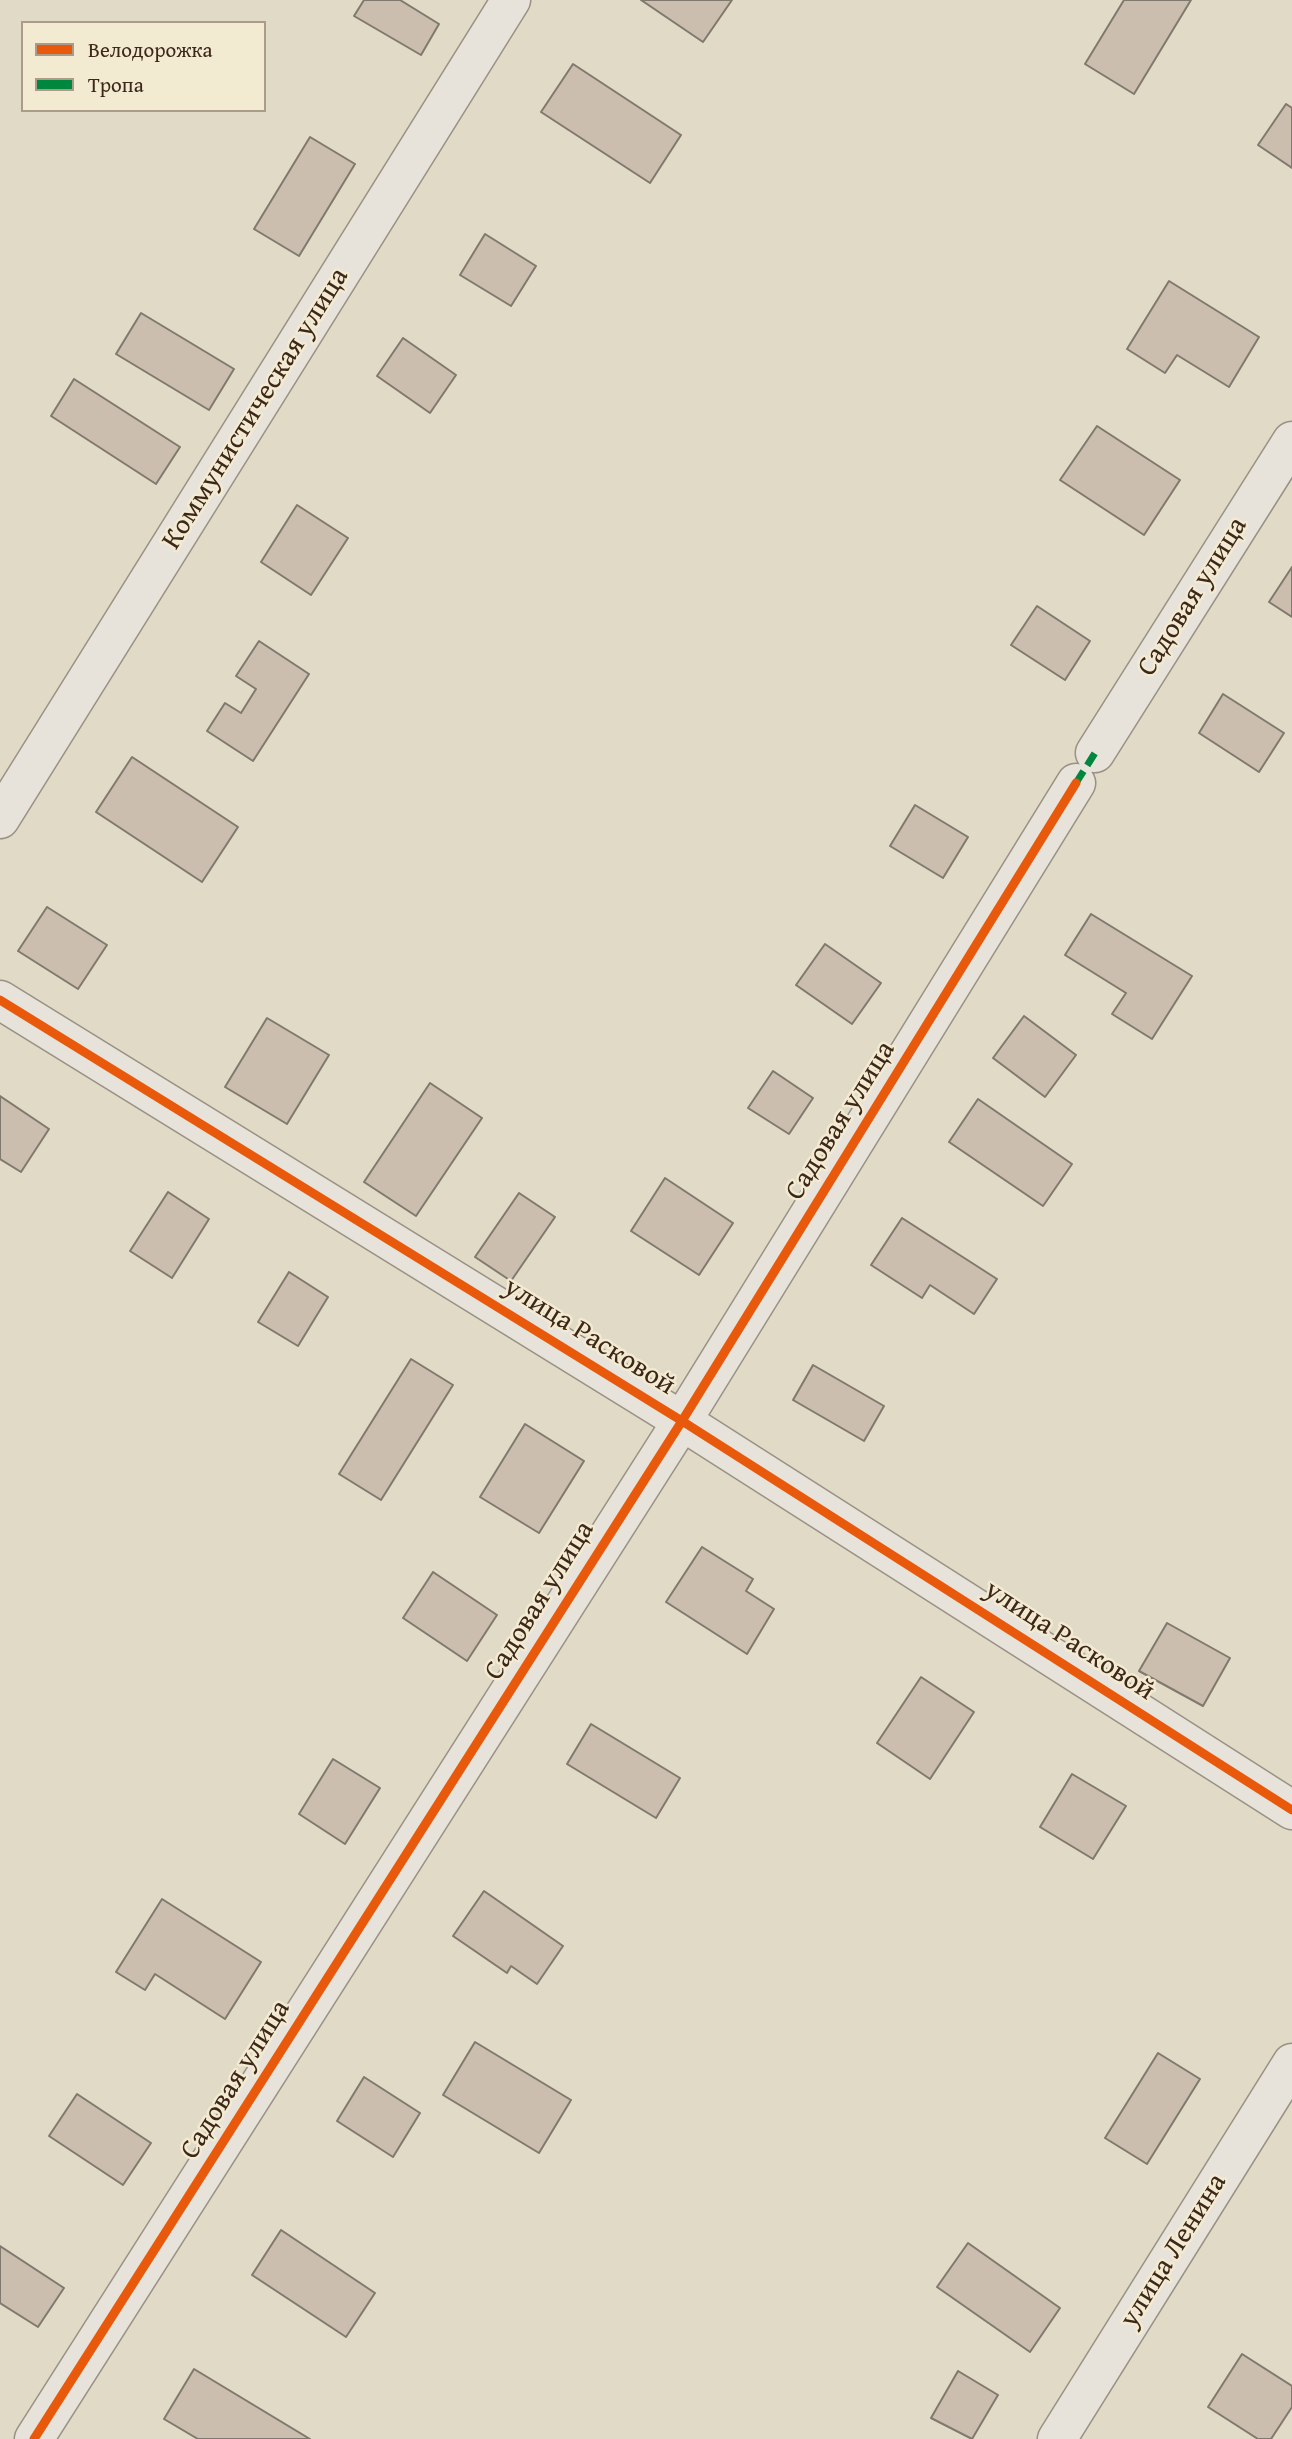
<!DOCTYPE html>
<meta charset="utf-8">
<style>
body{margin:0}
#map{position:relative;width:1292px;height:2439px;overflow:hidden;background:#e1dac6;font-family:"Gentium Book Plus",serif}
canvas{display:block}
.legend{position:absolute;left:21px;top:21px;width:245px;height:91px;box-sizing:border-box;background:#f3ead2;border:2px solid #aa9c88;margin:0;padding:9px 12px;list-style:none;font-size:21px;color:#3d2719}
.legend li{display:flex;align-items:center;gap:14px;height:35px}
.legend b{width:35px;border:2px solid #aa9c88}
</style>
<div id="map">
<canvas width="1292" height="2439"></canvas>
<ul class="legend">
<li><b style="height:9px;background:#e8590c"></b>Велодорожка</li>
<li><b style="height:9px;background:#00873e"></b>Тропа</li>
</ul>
</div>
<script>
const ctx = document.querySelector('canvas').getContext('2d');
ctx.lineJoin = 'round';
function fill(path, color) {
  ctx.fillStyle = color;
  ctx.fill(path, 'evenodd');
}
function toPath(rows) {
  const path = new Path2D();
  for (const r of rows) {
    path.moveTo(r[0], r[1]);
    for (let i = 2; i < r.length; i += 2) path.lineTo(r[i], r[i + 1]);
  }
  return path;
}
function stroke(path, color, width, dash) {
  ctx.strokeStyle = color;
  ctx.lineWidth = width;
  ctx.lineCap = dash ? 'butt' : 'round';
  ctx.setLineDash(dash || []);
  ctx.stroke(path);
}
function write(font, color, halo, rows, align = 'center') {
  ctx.font = font + ' "Gentium Book Plus",serif';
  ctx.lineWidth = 5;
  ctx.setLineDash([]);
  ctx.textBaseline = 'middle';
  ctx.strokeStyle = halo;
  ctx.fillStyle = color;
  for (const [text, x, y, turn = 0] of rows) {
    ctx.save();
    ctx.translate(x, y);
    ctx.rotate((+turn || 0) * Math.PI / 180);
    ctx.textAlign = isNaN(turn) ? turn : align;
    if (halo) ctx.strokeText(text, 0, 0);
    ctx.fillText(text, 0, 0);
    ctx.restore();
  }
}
const building = toPath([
 [364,0,400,0,439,24,421,55,354,16,364,0],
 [641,0,732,0,703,42,641,0],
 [1124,0,1191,0,1134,94,1085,64,1124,0],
 [573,64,681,135,650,183,541,112,573,64],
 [1286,104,1292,108,1292,168,1258,145,1286,104],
 [310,137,355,164,299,256,254,229,310,137],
 [485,234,536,266,511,306,460,275,485,234],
 [1169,281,1259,337,1229,387,1177,355,1165,373,1127,349,1169,281],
 [141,313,234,369,209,410,116,354,141,313],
 [403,338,456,375,430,413,377,376,403,338],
 [74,379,180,447,156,484,51,416,74,379],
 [1097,426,1180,480,1144,535,1060,480,1097,426],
 [297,505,348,538,311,595,261,562,297,505],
 [1292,567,1292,617,1269,602,1292,567],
 [1037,606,1090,641,1065,680,1011,645,1037,606],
 [259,641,309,674,253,761,207,731,225,703,241,713,256,689,236,676,259,641],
 [1223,694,1284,733,1259,772,1199,733,1223,694],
 [132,757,238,827,202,882,96,812,132,757],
 [915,805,968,837,943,878,890,846,915,805],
 [47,907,107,945,78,989,18,951,47,907],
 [1091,914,1192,976,1152,1039,1112,1014,1126,993,1065,955,1091,914],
 [825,944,881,983,852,1024,796,985,825,944],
 [1024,1016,1076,1055,1045,1097,993,1058,1024,1016],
 [267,1018,329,1055,287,1124,225,1087,267,1018],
 [773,1071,813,1098,789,1134,748,1108,773,1071],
 [430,1083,482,1118,416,1216,364,1182,430,1083],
 [0,1096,49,1129,21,1172,0,1159,0,1096],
 [978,1099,1072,1164,1043,1206,949,1142,978,1099],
 [665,1178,733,1223,699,1275,631,1231,665,1178],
 [168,1192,209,1219,172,1278,130,1251,168,1192],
 [519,1193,555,1217,511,1281,475,1257,519,1193],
 [902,1218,997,1279,974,1314,930,1285,922,1298,871,1265,902,1218],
 [289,1272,328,1297,298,1346,258,1322,289,1272],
 [411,1359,453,1385,381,1500,339,1474,411,1359],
 [813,1365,884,1406,864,1441,793,1400,813,1365],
 [525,1424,584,1461,539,1533,480,1497,525,1424],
 [702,1547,753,1579,746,1591,774,1609,747,1654,666,1602,702,1547],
 [433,1572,497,1615,467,1661,403,1618,433,1572],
 [1167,1623,1230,1658,1203,1706,1139,1671,1167,1623],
 [921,1677,974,1712,930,1779,877,1743,921,1677],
 [591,1724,680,1778,656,1818,567,1764,591,1724],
 [333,1759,380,1788,345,1844,299,1814,333,1759],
 [1072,1774,1126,1806,1093,1859,1040,1827,1072,1774],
 [484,1891,563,1946,537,1984,511,1966,507,1973,453,1936,484,1891],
 [162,1899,261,1962,225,2019,155,1974,145,1990,116,1972,162,1899],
 [475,2042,571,2100,539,2153,443,2095,475,2042],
 [1158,2053,1200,2079,1147,2164,1105,2138,1158,2053],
 [364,2077,420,2113,393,2157,337,2121,364,2077],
 [77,2094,151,2143,123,2185,49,2136,77,2094],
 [281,2230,375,2293,346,2337,252,2275,281,2230],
 [968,2243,1060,2308,1030,2352,937,2287,968,2243],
 [0,2246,64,2288,38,2327,0,2303,0,2246],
 [1242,2354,1292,2386,1292,2407,1271,2439,1258,2439,1208,2407,1242,2354],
 [194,2369,310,2439,198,2439,164,2419,194,2369],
 [958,2371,998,2395,972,2439,931,2418,958,2371]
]);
const minor = toPath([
 [1095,753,1292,441],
 [0,819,511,0],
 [0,1000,682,1421,1292,1810],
 [34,2439,682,1421,1076,783],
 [1057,2439,1292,2063]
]);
const quiet = toPath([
 [1076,783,1095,753]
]);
const cycleway = toPath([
 [0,1000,682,1421,1292,1810],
 [34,2439,682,1421,1076,783]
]);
const streetNames = [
 ["Коммунистическая улица",256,409,-58],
 ["Садовая улица",1193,597,-58],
 ["Садовая улица",841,1121,-58],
 ["улица Расковой",589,1337,32],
 ["Садовая улица",540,1601,-58],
 ["улица Расковой",1069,1641,33],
 ["Садовая улица",236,2080,-58],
 ["улица Ленина",1174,2251,-58]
];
fill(building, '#ccbeaf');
stroke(building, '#80796d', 2);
stroke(minor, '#989184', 41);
stroke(minor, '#e7e3da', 38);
stroke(quiet, '#00873e', 7, [14, 7]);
stroke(cycleway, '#e8590c', 9);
write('28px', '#3d2719', '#f3ead2', streetNames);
</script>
